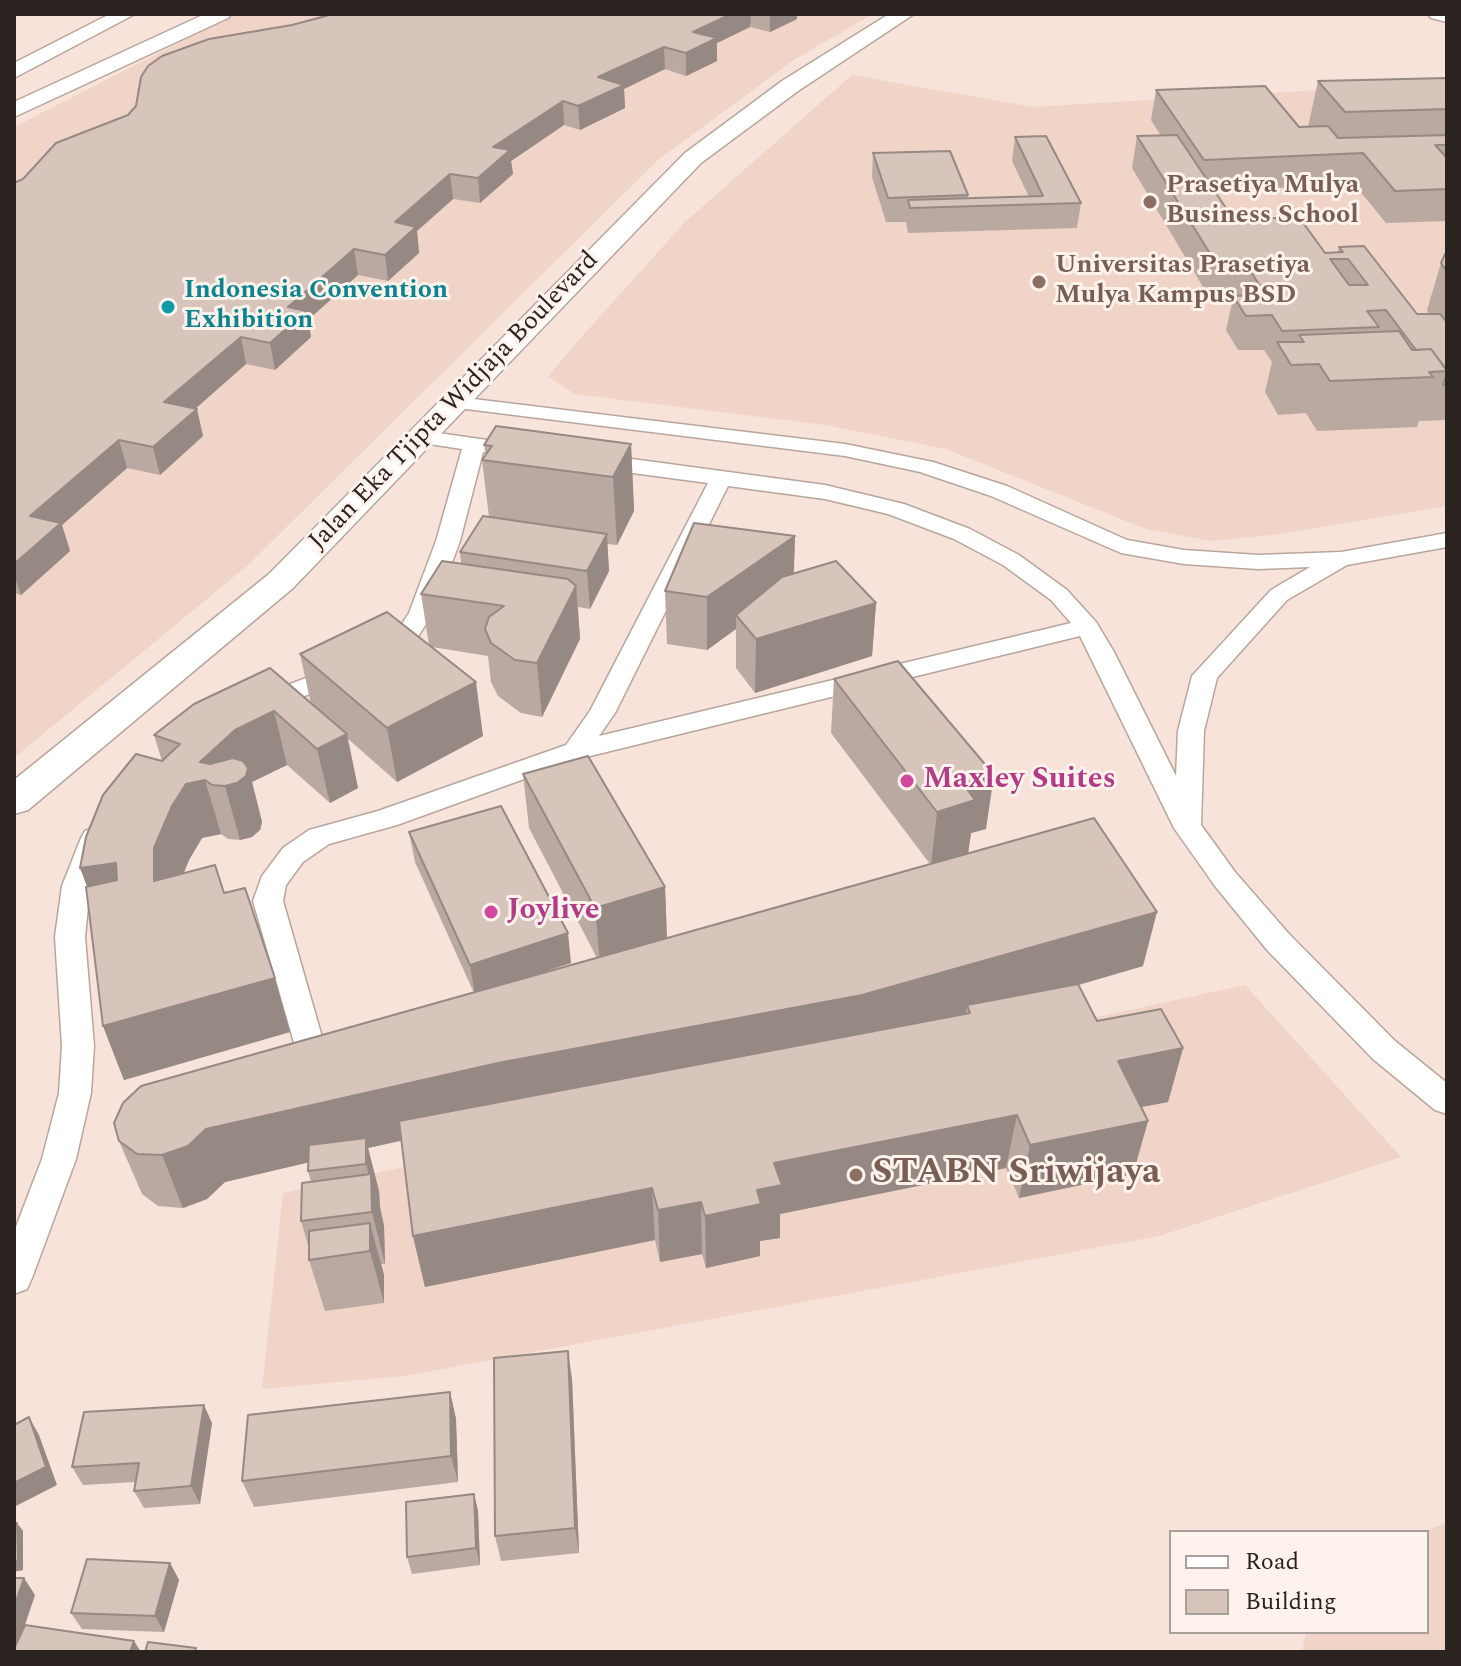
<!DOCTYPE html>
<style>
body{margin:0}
#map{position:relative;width:1461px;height:1666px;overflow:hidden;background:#f7e3d9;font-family:Spectral,serif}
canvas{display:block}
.frame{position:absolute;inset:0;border:16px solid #2a231f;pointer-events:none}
.legend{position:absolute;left:1169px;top:1530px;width:260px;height:104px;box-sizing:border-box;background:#fef2ec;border:2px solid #a99f9a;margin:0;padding:10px 14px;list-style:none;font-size:24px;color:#2a231f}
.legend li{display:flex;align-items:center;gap:16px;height:40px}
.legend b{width:40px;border:2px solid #a99f9a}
</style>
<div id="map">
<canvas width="1461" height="1666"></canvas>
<div class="frame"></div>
<ul class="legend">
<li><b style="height:10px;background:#fff"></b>Road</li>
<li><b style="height:22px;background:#d7c4bb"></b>Building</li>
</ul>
</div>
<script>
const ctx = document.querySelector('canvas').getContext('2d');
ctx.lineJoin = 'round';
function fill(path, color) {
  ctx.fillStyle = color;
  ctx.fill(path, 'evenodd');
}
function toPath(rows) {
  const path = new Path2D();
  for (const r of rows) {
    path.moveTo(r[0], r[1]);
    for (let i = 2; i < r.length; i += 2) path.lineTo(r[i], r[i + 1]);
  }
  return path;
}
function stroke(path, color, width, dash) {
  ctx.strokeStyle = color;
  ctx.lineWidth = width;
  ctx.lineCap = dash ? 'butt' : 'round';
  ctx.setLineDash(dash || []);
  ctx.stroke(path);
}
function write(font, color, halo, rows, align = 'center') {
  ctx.font = font + ' Spectral,serif';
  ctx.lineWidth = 6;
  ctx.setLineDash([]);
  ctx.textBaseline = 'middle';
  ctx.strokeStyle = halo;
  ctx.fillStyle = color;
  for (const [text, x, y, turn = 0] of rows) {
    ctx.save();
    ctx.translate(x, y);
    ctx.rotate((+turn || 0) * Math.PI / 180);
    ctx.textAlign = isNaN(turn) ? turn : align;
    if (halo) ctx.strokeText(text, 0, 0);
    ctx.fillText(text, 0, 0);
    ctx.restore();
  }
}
const built = toPath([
 [235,14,873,14,795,59,658,160,247,566,14,758,14,127],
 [852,75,1032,107,1404,85,1447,94,1447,506,1273,535,1212,541,1146,529,946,449,825,425,575,394,548,377,576,343,685,222],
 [1245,985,1401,1157,1159,1236,404,1376,262,1389,283,1193],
 [1447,1523,1447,1652,1302,1652,1306,1632,1427,1632,1427,1532,1422,1532]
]);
const street = toPath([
 [457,397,845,444,933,462,1007,486,1127,540,1184,550,1258,555,1341,552,1447,533,1447,547,1347,565,1287,600,1217,678,1204,731,1201,825,1235,872,1289,934,1395,1041,1447,1083,1447,1114,1435,1110,1373,1059,1267,950,1215,886,1174,828,1080,636,582,758,397,825,329,844,303,862,286,885,283,901,324,1044,319,1053,308,1056,297,1053,253,901,262,876,283,848,309,830,378,811,566,745,590,711,708,483,595,468,587,466,584,461,587,456,595,454,825,485,904,504,970,529,1019,555,1067,590,1096,622,1114,652,1176,776,1178,731,1192,676,1271,590,1310,567,1258,569,1184,564,1121,553,991,496,920,472,845,456,450,407,447,403,457,397],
 [728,486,825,499,888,514,954,539,1003,565,1051,600,1071,623,599,736,615,713,728,486],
 [424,431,522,445,533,451,522,457,483,452,460,541,433,613,412,646,382,662,373,659,370,654,394,636,409,613,436,541,462,449,416,442,413,437,424,431],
 [340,665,349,667,353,673,349,679,260,713,251,711,247,705,251,699,340,665],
 [95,828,105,831,109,838,90,886,85,937,94,1046,91,1093,76,1159,32,1278,27,1289,14,1294,14,1232,42,1159,59,1093,62,1046,55,937,62,886,81,838,85,831,95,828]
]);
const secondary = toPath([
 [110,14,135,14,14,78,14,63,110,14],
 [205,14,231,14,228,18,14,117,14,102,205,14],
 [889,14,914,14,798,91,701,163,293,588,28,810,14,814,14,780,269,574,685,153,782,81,889,14],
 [1428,14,1447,14,1447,22,1431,18,1428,14]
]);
const wall = toPath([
 [333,14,797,14,797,19,770,32,750,27,717,43,717,61,686,76,665,69,624,89,625,108,580,130,564,125,511,161,513,174,480,203,453,199,417,231,419,253,388,281,358,275,308,320,311,337,275,370,246,364,195,409,203,436,160,475,127,468,62,525,70,551,21,595,14,593,14,183,23,179,128,115,292,25],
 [1447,78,1447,221,1386,223,1354,184,1214,191,1234,220,1325,253,1338,252,1339,247,1417,314,1429,314,1427,310,1441,263,1447,253,1447,420,1419,421,1417,427,1317,431,1306,413,1278,415,1265,392,1272,362,1264,350,1238,350,1226,330,1232,303,1231,301,1212,302,1132,168,1137,136,1161,136,1151,120,1156,90,1299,127,1308,127,1318,81],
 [1015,137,1081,203,1077,228,908,233,906,222,886,222,872,177,873,153,968,195,968,199,1029,197,1012,161],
 [631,444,634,511,617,545,607,544,609,571,590,609,578,607,580,639,542,717,521,713,498,696,491,682,488,656,432,647,483,736,397,782,347,738,358,788,330,803,287,765,252,782,262,822,260,830,252,837,240,840,228,839,221,834,202,838,189,860,183,873,224,893,275,978,290,1032,124,1080,103,1026,88,887,80,868,162,761,154,735,311,704,300,654,429,645,421,594,461,563,460,552,489,517,482,460,486,455,484,445],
 [795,536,794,574,876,603,872,656,755,693,736,668,736,629,707,650,667,644,665,591],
 [834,679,986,829,971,833,968,854,1143,966,1079,985,1097,1021,1183,1048,1168,1102,1141,1107,1148,1121,1133,1174,1019,1198,1006,1168,780,1214,780,1238,760,1241,760,1256,706,1268,702,1254,660,1262,655,1240,425,1287,413,1236,401,1141,368,1148,379,1191,380,1207,384,1226,385,1264,381,1264,384,1275,384,1303,325,1311,309,1260,309,1248,301,1221,311,1182,308,1171,308,1162,225,1182,207,1199,183,1208,158,1206,142,1194,119,1141,474,993,415,862,409,832,571,963,517,981,597,958,529,828,523,774,665,887,667,939,930,864,831,733],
 [572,1379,579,1553,501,1561,495,1536],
 [450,1392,456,1419,458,1482,254,1507,242,1481],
 [212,1423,200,1504,144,1508,134,1491,136,1482,83,1485,72,1467],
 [474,1494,478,1511,480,1565,412,1574,407,1557],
 [170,1563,179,1580,164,1632,82,1629,71,1613]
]);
const shadedWall = toPath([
 [731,14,751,14,750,27,717,43,717,61,686,76,686,53,693,32],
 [770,14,797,14,797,19,770,32],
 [664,47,665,69,624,89,625,108,580,130,578,106,598,77],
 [563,101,564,125,511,161,513,174,480,203,478,178,493,147],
 [450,174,453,199,417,231,419,253,388,281,385,255,395,222],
 [354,249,358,275,308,320,311,337,275,370,270,343,288,307],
 [241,337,246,364,171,430,164,402],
 [197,409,203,436,160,475,153,447],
 [119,440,127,468,62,525,70,551,21,595,14,575,14,564,30,516],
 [631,444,634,511,617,545,613,477],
 [607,534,609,571,590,609,587,571],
 [795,536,793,588,736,615,736,629,707,650,707,597],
 [576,586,580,639,542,717,537,663],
 [876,603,872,656,755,693,756,639],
 [476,682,483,736,397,782,387,728],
 [274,711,287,765,252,782,262,822,260,830,252,837,240,840,225,786,200,762,235,730],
 [347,734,358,788,330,803,317,749],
 [994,775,986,829,971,833,968,854,931,866,937,812,963,784],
 [205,780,221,834,202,838,189,860,172,902,154,881,154,848,172,806,186,784],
 [116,863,135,917,101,923,80,868],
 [665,887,667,941,600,962,595,908],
 [1157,912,1143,966,970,1016,970,1013,967,1005,965,1018,506,1116,368,1148,379,1191,380,1207,384,1226,385,1264,372,1212,371,1183,366,1164,366,1149,225,1182,207,1199,183,1208,162,1155,206,1129],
 [568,933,571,963,475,994,470,965],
 [275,978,290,1032,124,1080,103,1026],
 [1183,1048,1168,1102,1104,1114,1118,1061],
 [1017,1115,1006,1168,780,1214,780,1238,760,1241,760,1256,706,1268,705,1216,757,1190,774,1163],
 [1148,1121,1133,1174,1019,1198,1030,1145],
 [652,1188,655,1240,425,1287,413,1236],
 [701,1202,702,1254,660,1262,658,1210],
 [370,1223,384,1275,384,1303,370,1251],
 [568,1351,572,1379,579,1553,575,1528],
 [450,1392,456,1419,458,1482,451,1456],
 [204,1405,212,1423,200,1504,191,1486],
 [29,1417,39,1435,57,1485,14,1507,14,1483],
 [474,1494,478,1511,480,1565,476,1548],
 [17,1523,23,1531,23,1570,14,1572],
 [170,1563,179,1580,164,1632,155,1616],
 [24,1578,35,1595,16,1652,14,1652,14,1607],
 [134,1641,141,1652,130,1652]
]);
const building = toPath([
 [333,14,731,14,693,32,717,38,686,53,664,47,598,77,624,85,578,106,563,101,493,147,510,150,478,178,450,174,395,222,416,227,385,255,354,249,288,307,306,311,270,343,241,337,164,402,197,409,153,447,119,440,30,516,61,523,14,564,14,183,23,179,56,143,128,115,136,106,141,77,148,66,162,56,209,39,292,25,333,14],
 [1447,78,1447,109,1345,112,1318,81,1447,78],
 [1265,86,1299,127,1328,126,1338,138,1447,135,1447,145,1435,145,1447,158,1447,189,1395,191,1363,153,1204,160,1156,90,1265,86],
 [1177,135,1234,220,1299,217,1325,253,1343,252,1339,247,1364,246,1417,314,1440,314,1447,322,1447,352,1446,352,1447,370,1431,349,1416,350,1386,310,1367,311,1379,327,1282,331,1272,315,1246,316,1233,296,1259,295,1255,289,1262,289,1251,272,1241,272,1238,268,1219,268,1137,136,1177,135],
 [1330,259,1348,259,1368,285,1349,285,1330,259],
 [1046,136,1081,203,910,208,908,200,1043,196,1015,137,1046,136],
 [950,151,968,195,888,198,873,153,950,151],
 [1447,253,1447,272,1441,263,1445,254,1447,253],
 [1399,331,1412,350,1431,349,1447,371,1429,372,1433,377,1330,381,1319,364,1291,365,1277,342,1304,342,1299,335,1399,331],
 [1447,373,1447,385,1443,385,1447,373],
 [496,426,631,444,613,477,482,460,492,446,484,445,496,426],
 [483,516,607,534,587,571,460,552,483,516],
 [694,523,795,536,707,597,665,591,694,523],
 [442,561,568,579,576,586,537,663,515,660,491,643,485,629,489,617,504,606,421,594,442,561],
 [836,561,876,603,756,639,736,615,782,577,836,561],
 [387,612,476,682,387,728,300,654,387,612],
 [898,661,994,775,963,784,975,800,937,812,834,679,898,661],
 [270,668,347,734,317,749,274,711,235,730,200,762,210,764,233,758,243,761,248,768,246,776,237,783,225,786,212,785,205,780,186,784,172,806,154,848,154,881,215,865,224,893,245,888,275,978,103,1026,86,887,117,880,116,863,80,868,86,837,103,795,136,754,162,761,180,744,154,735,194,704,270,668],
 [588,756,665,887,595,908,523,774,588,756],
 [501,806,568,933,470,965,409,832,501,806],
 [1094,818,1157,912,862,995,498,1063,206,1129,188,1146,162,1155,137,1154,119,1141,114,1123,123,1103,141,1086,1094,818],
 [1078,984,1097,1021,1161,1009,1183,1048,1118,1061,1148,1121,1030,1145,1017,1115,774,1163,782,1185,757,1190,761,1204,705,1216,701,1202,658,1210,652,1188,413,1236,399,1121,970,1013,967,1005,1078,984],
 [366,1138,366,1164,308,1171,309,1145,366,1138],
 [371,1174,372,1212,301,1221,302,1183,371,1174],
 [370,1223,370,1251,309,1260,309,1231,370,1223],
 [568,1351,575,1528,495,1536,494,1358,568,1351],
 [450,1392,451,1456,242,1481,248,1415,450,1392],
 [204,1405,191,1486,134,1491,139,1463,72,1467,84,1412,204,1405],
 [29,1417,46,1467,14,1483,14,1425,29,1417],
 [474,1494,476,1548,407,1557,406,1502,474,1494],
 [14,1523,17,1523,18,1561,14,1562,14,1523],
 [87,1559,170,1563,155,1616,71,1613,87,1559],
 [14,1578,24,1578,14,1607,14,1578],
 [25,1625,134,1641,130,1652,14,1652,14,1649,25,1625],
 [148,1642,196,1648,195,1652,145,1652,148,1642]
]);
const markers = [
 [1150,202,8,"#8d6e63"],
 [1039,282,8,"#8d6e63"],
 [168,307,8,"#0f9aa8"],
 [907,781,8,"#d1479c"],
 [491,912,8,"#d1479c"],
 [856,1175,8,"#8d6e63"]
];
const farEducationnames = [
 ["Prasetiya Mulya",1166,187],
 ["Business School",1166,217],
 ["Universitas Prasetiya",1055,267],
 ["Mulya Kampus BSD",1055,297]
];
const farCulturenames = [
 ["Indonesia Convention",184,292],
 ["Exhibition",184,322]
];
const farStreetnames = [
 ["Jalan Eka Tjipta Widjaja Boulevard",455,402,-46]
];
const hotelNames = [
 ["Maxley Suites",923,781],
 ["Joylive",507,912]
];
const nearEducationnames = [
 ["STABN Sriwijaya",872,1175]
];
fill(built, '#f0d4c8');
stroke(street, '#b8a69d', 3);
stroke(secondary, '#b8a69d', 3);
fill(street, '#fff');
fill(secondary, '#fff');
fill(wall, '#b9a9a1');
fill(shadedWall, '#968983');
fill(building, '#d7c4bb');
stroke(building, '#968983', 2);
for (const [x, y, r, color] of markers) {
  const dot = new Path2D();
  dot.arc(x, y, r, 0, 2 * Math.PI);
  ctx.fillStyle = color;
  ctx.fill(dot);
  stroke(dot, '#fef2ec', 3);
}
write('bold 26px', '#785e54', '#fef2ec', farEducationnames, 'left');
write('bold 26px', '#0d838f', '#fef2ec', farCulturenames, 'left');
write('26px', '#2a231f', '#fef2ec', farStreetnames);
write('bold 30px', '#b23c85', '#fef2ec', hotelNames, 'left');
write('bold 36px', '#785e54', '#fef2ec', nearEducationnames, 'left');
</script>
